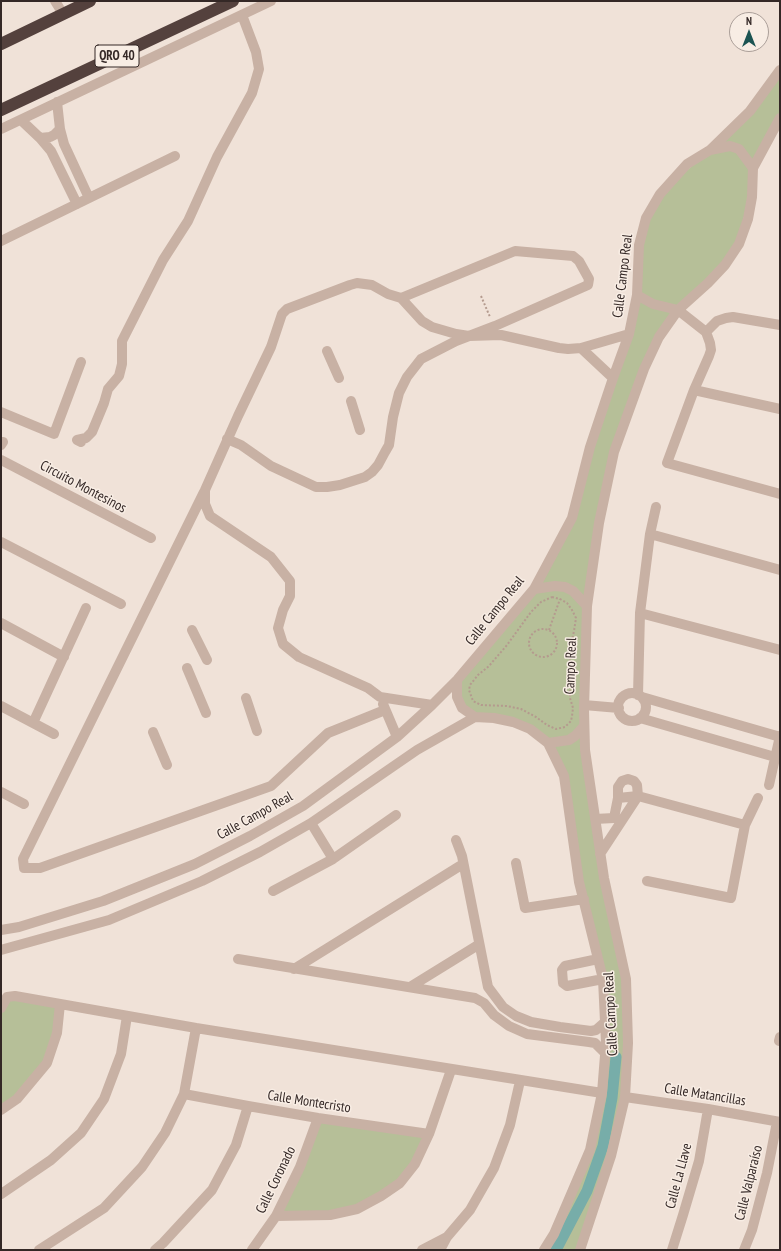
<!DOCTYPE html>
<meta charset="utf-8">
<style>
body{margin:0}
#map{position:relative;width:781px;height:1251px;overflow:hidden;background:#f0e2d8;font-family:"PT Sans Narrow",sans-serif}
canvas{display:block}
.frame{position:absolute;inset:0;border:2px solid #342826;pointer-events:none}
.north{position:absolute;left:729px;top:12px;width:40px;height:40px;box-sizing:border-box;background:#f8ede4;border:1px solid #aa9e98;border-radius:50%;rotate:0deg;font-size:11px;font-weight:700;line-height:16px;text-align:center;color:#342826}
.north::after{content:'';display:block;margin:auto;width:14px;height:18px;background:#1c5452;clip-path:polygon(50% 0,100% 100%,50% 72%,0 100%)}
</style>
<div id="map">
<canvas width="781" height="1251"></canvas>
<div class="frame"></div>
<div class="north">N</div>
</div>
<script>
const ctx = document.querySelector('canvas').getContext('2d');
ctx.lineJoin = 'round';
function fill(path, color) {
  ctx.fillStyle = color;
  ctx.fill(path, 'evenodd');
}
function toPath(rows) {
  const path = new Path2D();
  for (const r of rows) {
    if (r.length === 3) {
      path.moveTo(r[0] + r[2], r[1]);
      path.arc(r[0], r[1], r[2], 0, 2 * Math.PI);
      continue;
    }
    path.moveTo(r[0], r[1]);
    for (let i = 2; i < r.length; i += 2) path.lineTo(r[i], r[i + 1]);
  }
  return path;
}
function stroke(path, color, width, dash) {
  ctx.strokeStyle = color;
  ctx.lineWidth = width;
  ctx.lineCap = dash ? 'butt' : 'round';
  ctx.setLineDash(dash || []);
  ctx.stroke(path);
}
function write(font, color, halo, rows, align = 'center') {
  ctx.font = font + ' "PT Sans Narrow",sans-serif';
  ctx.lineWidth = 3;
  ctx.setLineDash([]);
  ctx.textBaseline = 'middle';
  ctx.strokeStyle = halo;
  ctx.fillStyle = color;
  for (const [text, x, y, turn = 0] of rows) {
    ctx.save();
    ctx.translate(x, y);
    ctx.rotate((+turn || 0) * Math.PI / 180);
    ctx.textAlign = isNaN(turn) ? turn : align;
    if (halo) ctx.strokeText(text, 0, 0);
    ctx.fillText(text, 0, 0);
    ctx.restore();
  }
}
const green = toPath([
 [780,70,780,118,753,168,739,244,659,337,614,452,587,606,585,750,626,979,625,1097,580,1250,544,1250,590,1150,602,1093,603,979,584,899,564,776,548,743,530,729,475,717,462,708,457,680,534,589,572,518,629,334,639,245,660,194,710,150],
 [7,997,60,1004,47,1063,1,1110,1,1008],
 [318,1118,429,1134,400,1183,357,1209,276,1216]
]);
const canal = toPath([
 [556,1250,587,1191,603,1146,612,1098,616,1057]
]);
const path = toPath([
 [481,296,490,317],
 [552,597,560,599,567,603,572,610,576,618,574,631,570,649,570,663,574,674,573,682,570,689,570,698,573,708,572,716,571,721,565,727,556,729,547,725,536,717,521,709,507,706,481,705,473,701,469,690,470,685,478,675,489,666,507,645,531,612,541,602,552,597],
 [543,643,14],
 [549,630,560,599]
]);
const minor = toPath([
 [55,1,63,14],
 [57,102,60,129,64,144,89,198],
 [21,120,40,138,51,151,77,204],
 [1,129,271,1],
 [40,138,50,137,54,135,60,129],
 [710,150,730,146,739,149,753,168],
 [1,241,175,156],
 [637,295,653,304,678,310,706,332,710,343,711,350,709,356,694,390,667,463,780,494],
 [706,332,717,321,726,318,733,317,780,325],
 [581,348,613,378],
 [327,351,339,378],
 [694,390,780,409],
 [351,401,360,430],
 [1,412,54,434,81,362],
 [227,439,241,445,271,466,316,487,327,487,340,485,365,477,372,472,378,465,385,452,389,445,393,417,399,393,407,377,421,359,456,341,495,326,588,285,589,279,579,261,573,256,515,251,401,298],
 [81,442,77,440,86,438,92,432,104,403,108,389,119,376,122,364,122,341,163,260,188,221,217,157,252,93,259,69,256,52,242,15],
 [1,445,3,442],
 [1,460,151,538],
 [204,492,23,859,24,868,40,868,271,786,328,733,385,710],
 [650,534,780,570],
 [1,542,121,604],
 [534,589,555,586,565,587,573,591,587,606],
 [640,613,780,650],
 [1,623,64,657],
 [192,630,207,660],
 [187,668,206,713],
 [457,680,457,697,462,708,475,717,494,718,513,722,530,729,548,743,569,740,575,736,584,726],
 [632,707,14],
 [638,695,640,613,650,534,656,507],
 [642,697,780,737],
 [246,698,257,731],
 [383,704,397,737],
 [432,705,380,697,368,688,299,657,283,644,278,628,283,610,290,596,290,581,271,557,210,516,205,504,205,490,238,416,271,347,282,314,287,309,350,285,357,283,372,285,388,294,401,298,422,321,432,327,456,334,469,336,501,335,559,348,568,349,581,348,629,334],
 [584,705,619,708],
 [1,706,54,734],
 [640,718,775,757],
 [33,723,86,608],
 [153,732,167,765],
 [769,785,780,736],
 [1,792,24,804],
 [618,798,638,796,745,825,731,898,647,881],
 [595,819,614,818,618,798,618,787,622,781,628,779,634,781,637,785,638,796,600,854],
 [311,823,333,859],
 [745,825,758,798],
 [456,840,462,856,488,987,503,1007,516,1016,531,1022,560,1027,591,1031,596,1030,605,1022],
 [516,863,525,908,584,899],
 [273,891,333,859,396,815],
 [1,930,19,927,103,901,195,864,250,836,303,806,397,737,432,705,457,680,534,589,572,518,590,447,613,378,629,334,637,295,639,245,646,218,660,194,687,164,710,150,750,111,780,70],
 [1,950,109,920,202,881,260,852,311,823,417,750,475,717],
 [238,959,475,998,484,1003,494,1015,509,1026,527,1034,589,1042,595,1043,605,1053],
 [598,959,565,966,562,970,563,983,567,986,603,979],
 [294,969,463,864],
 [410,987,478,945],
 [1,1008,7,997,15,996,196,1028,602,1093],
 [779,1041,780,1037],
 [184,1094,248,1106,318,1118,429,1134],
 [625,1097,708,1109,780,1122],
 [1,1110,17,1099,47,1063,57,1033,60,1004],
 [1,1194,51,1160,81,1133,104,1099,121,1054,127,1016],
 [276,1216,330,1215,357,1209,381,1196,400,1183,415,1164,429,1134,451,1070],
 [39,1250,104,1208,142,1167,165,1133,184,1094,196,1028],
 [155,1250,163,1243,212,1190,236,1145,248,1106],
 [252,1250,276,1216,300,1167,318,1118],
 [422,1250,447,1237],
 [440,1250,447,1237,470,1210,494,1168,510,1125,520,1081],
 [544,1250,554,1234,590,1150,602,1093,606,1043,603,979,579,882,564,776,548,743],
 [580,1250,611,1156,625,1097,628,1043,626,979,604,878,585,750,584,709,587,606,599,523,614,452,644,369,659,337,678,310,708,283,725,265,739,244,748,219,752,197,753,168,780,118],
 [672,1250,683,1215,699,1161,708,1109],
 [744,1250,752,1230,767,1173,777,1122]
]);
const highway = toPath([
 [1,44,90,1],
 [1,110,233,1]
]);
const shields = [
 [117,56,44]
];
const shieldNames = [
 ["QRO 40",117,56]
];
const streetNames = [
 ["Calle Campo Real",623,276,-83],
 ["Circuito Montesinos",83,487,28],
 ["Calle Campo Real",495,611,-51],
 ["Campo Real",571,666,-88],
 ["Calle Campo Real",255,816,-29],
 ["Calle Campo Real",611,1014,-93],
 ["Calle Matancillas",705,1095,9],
 ["Calle Montecristo",309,1102,9],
 ["Calle La Llave",679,1176,-75],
 ["Calle Coronado",276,1180,-64],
 ["Calle Valparaíso",749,1183,-76]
];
fill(green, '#b6bf98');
stroke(canal, '#77ada9', 11);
stroke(path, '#b49a8e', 2, [2, 2]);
stroke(minor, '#c8b1a4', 10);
stroke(highway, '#54413d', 12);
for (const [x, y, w] of shields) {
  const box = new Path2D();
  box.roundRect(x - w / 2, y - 11, w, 22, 3);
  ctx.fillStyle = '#f8ede4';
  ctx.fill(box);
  stroke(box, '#342826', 1);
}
write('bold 13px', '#342826', null, shieldNames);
write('14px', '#342826', '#f8ede4', streetNames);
</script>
